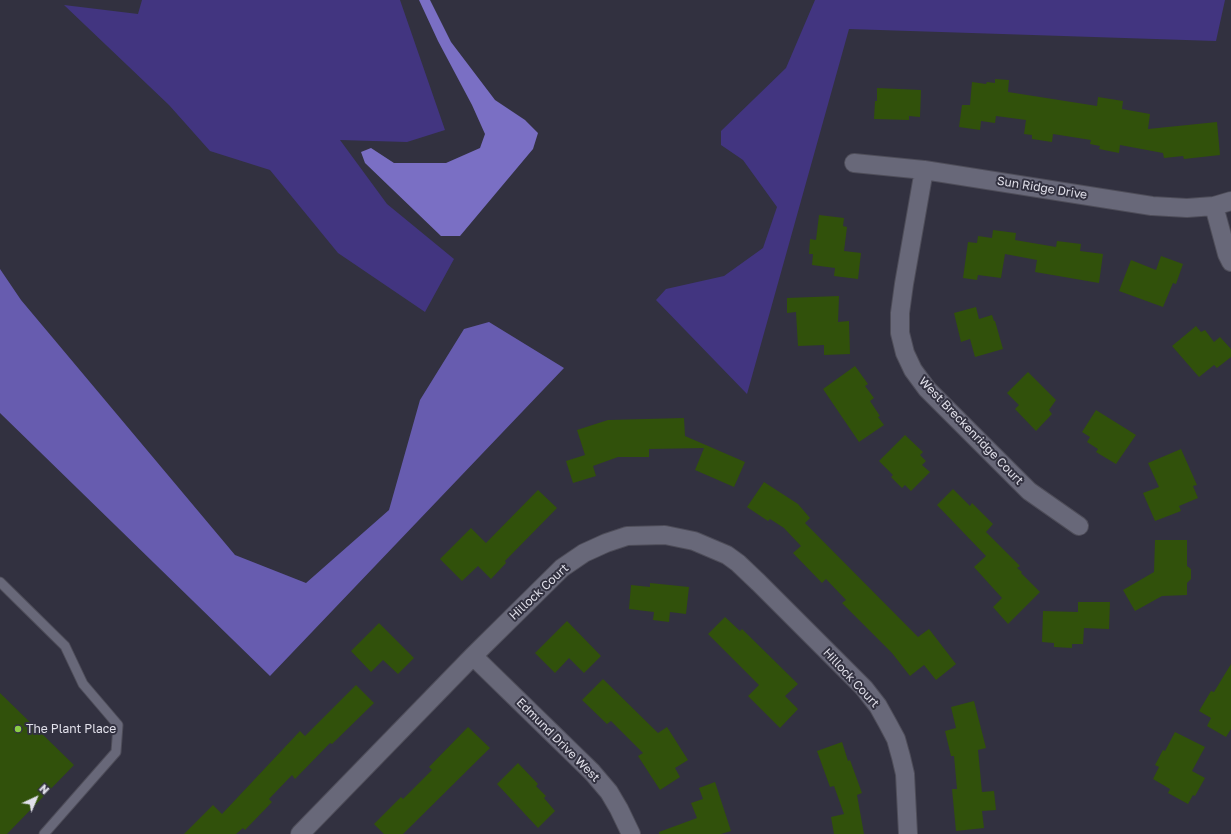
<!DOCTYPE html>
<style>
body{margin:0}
#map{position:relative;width:1231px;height:834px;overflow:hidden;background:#323140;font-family:"Golos Text",sans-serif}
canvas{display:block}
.north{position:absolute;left:16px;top:778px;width:40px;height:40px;-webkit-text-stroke:3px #323140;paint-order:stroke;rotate:44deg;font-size:11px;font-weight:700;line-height:16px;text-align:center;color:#e1e0ea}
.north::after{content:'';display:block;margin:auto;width:14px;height:18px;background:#e1e0ea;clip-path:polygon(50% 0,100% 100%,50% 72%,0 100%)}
</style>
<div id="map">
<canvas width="1231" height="834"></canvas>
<div class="north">N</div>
</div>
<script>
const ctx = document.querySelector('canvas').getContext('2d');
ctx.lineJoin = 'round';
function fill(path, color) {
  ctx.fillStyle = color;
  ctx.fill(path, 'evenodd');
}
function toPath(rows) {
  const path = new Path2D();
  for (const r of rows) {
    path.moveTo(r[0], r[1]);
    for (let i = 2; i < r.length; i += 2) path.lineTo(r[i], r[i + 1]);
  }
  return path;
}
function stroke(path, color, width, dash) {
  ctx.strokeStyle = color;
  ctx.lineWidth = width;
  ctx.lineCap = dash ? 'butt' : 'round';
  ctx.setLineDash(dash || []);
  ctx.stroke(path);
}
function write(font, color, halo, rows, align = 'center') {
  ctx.font = font + ' "Golos Text",sans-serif';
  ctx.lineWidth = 4;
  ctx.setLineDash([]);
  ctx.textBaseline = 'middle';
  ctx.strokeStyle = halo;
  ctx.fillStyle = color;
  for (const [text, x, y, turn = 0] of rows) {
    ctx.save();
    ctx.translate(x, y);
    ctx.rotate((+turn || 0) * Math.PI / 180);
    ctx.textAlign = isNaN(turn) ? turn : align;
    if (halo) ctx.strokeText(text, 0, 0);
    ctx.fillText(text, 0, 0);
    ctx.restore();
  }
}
const green = toPath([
 [142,0,400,0,445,130,407,142,340,140,387,204,454,259,425,312,338,253,270,170,210,151,169,105,64,5,138,14],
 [815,0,1225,0,1216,41,849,29,747,394,656,300,666,289,724,276,763,248,777,207,743,160,721,145,721,131,786,68]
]);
const forest = toPath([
 [0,269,21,300,235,555,306,583,389,510,420,400,464,329,489,322,564,368,270,676,0,413]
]);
const water = toPath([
 [419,0,430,0,451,42,495,100,525,120,538,133,533,149,460,236,441,236,365,163,361,152,371,148,394,163,446,163,480,148,485,134,472,105,438,41]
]);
const building = toPath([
 [995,79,1009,80,1008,92,1097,106,1098,97,1123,101,1122,109,1150,114,1148,129,1217,122,1220,155,1184,159,1183,156,1164,158,1163,153,1120,145,1119,153,1099,149,1100,146,1090,144,1091,140,1053,134,1052,142,1032,139,1032,135,1024,134,1026,120,996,116,995,123,981,121,980,130,959,127,962,105,970,105,972,82,986,84,987,82,995,83],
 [877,88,921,90,920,117,909,116,909,120,874,119,875,101,877,101],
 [819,215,844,218,843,226,847,227,844,251,861,253,858,279,834,276,835,268,812,265,813,254,809,254,810,239,816,240],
 [993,230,1016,233,1015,240,1056,247,1057,241,1081,244,1080,251,1103,254,1099,283,1035,272,1037,260,1005,254,1001,278,978,275,977,280,963,278,968,242,977,243,978,236,992,238],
 [1161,256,1183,264,1176,284,1173,283,1163,307,1119,291,1131,260,1156,270],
 [839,296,838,322,849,321,850,354,824,355,824,345,798,346,796,312,787,313,787,298],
 [976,307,979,319,992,315,994,321,995,321,1003,349,975,357,970,339,961,342,954,313],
 [1196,326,1201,332,1205,330,1214,342,1220,337,1231,349,1231,357,1217,368,1214,365,1199,377,1172,346],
 [855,366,868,384,865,386,874,398,870,401,880,416,878,417,884,425,859,442,823,389],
 [1028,372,1056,400,1049,410,1052,414,1036,431,1015,409,1019,405,1007,393],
 [1096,410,1136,435,1116,464,1096,452,1098,449,1087,442,1090,437,1082,432],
 [684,418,685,436,745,462,734,487,695,470,704,448,649,449,649,457,618,457,593,466,596,476,573,483,566,461,585,455,577,430,608,420],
 [905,435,923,452,920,455,926,461,922,465,930,472,911,491,905,485,902,488,891,477,893,475,879,461],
 [1181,449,1197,485,1193,486,1198,498,1179,506,1181,511,1155,521,1143,493,1159,487,1148,463],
 [764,482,798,504,810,518,805,523,918,637,929,629,956,664,936,680,924,665,910,676,892,653,842,603,846,600,826,579,822,583,793,553,801,546,784,528,770,519,768,521,747,507],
 [953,489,970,506,972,503,993,524,986,532,1020,566,1017,568,1022,572,1021,573,1040,592,1008,624,993,607,1002,598,974,567,986,556,937,505],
 [538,490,557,508,505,561,506,563,491,579,478,566,462,581,440,559,471,528,486,543],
 [1155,540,1187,540,1187,566,1191,569,1191,579,1187,583,1187,595,1162,596,1135,611,1123,590,1154,572],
 [650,583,689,587,686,614,670,612,669,622,653,620,654,612,629,609,631,585,650,587],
 [1078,602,1110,602,1109,629,1084,628,1083,644,1072,644,1072,648,1054,647,1054,643,1042,642,1043,611,1078,612],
 [725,617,740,631,742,629,798,684,785,696,798,709,780,728,748,696,759,685,708,634],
 [567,621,601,656,584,673,569,658,555,673,535,653],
 [379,623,414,658,398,674,383,660,371,672,351,651],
 [1231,664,1231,729,1226,737,1207,726,1211,718,1199,711,1211,691,1214,692],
 [603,679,658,733,667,727,688,760,675,768,680,777,660,790,638,756,643,753,611,721,607,724,582,700],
 [356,685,374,703,332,744,330,743,295,779,292,775,269,799,272,802,245,830,243,828,236,834,184,834,213,805,222,814,300,731,305,736],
 [0,693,74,765,7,834,0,834],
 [974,701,986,748,978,750,982,792,994,791,996,810,982,811,984,828,956,831,952,789,957,789,954,756,951,756,945,731,956,728,951,707],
 [468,727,490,748,403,834,384,834,374,824,401,797,403,799,432,770,429,767],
 [1175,732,1205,747,1192,771,1205,778,1195,796,1193,795,1188,804,1168,793,1170,789,1153,779,1159,767,1155,765,1163,750,1165,751],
 [842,742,848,761,850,760,862,793,857,795,864,834,834,834,831,817,844,814,834,786,830,787,817,751],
 [518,763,538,784,536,786,546,796,544,798,555,811,538,828,497,784],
 [715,782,731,831,721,834,659,834,659,832,697,818,691,803,703,799,699,788]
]);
const lane = toPath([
 [0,582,65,646,83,684,118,725,116,752,44,834]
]);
const street = toPath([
 [854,163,924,170,1152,206,1187,208,1214,206,1231,201],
 [924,170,904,284,900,313,900,333,905,353,913,370,927,389,1029,491,1079,526],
 [1214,206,1227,254,1231,262],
 [473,656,592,772,609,792,619,809,631,834],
 [300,834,473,656,562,568,584,553,606,543,627,536,665,535,694,541,727,555,738,563,759,583,864,688,878,706,888,724,896,739,901,757,905,774,908,834]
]);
const markers = [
 [18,729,4,"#8bce46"]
];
const streetNames = [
 ["Sun Ridge Drive",1042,188,9],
 ["West Breckenridge Court",971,431,46],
 ["Hillock Court",539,592,-43],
 ["Hillock Court",851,678,47],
 ["Edmund Drive West",558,740,45]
];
const poiNames = [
 ["The Plant Place",26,729]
];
fill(green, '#423580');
fill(forest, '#675caf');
fill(water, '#7a6fc4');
fill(building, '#31510b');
stroke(lane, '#4e4d59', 11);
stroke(street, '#4e4d59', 20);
stroke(lane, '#686879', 9);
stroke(street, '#686879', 18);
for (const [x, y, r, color] of markers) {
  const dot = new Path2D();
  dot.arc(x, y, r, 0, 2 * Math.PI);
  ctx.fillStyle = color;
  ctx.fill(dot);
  stroke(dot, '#323140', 1.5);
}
write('12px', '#e1e0ea', '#323140', streetNames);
write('12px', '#e1e0ea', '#323140', poiNames, 'left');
</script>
